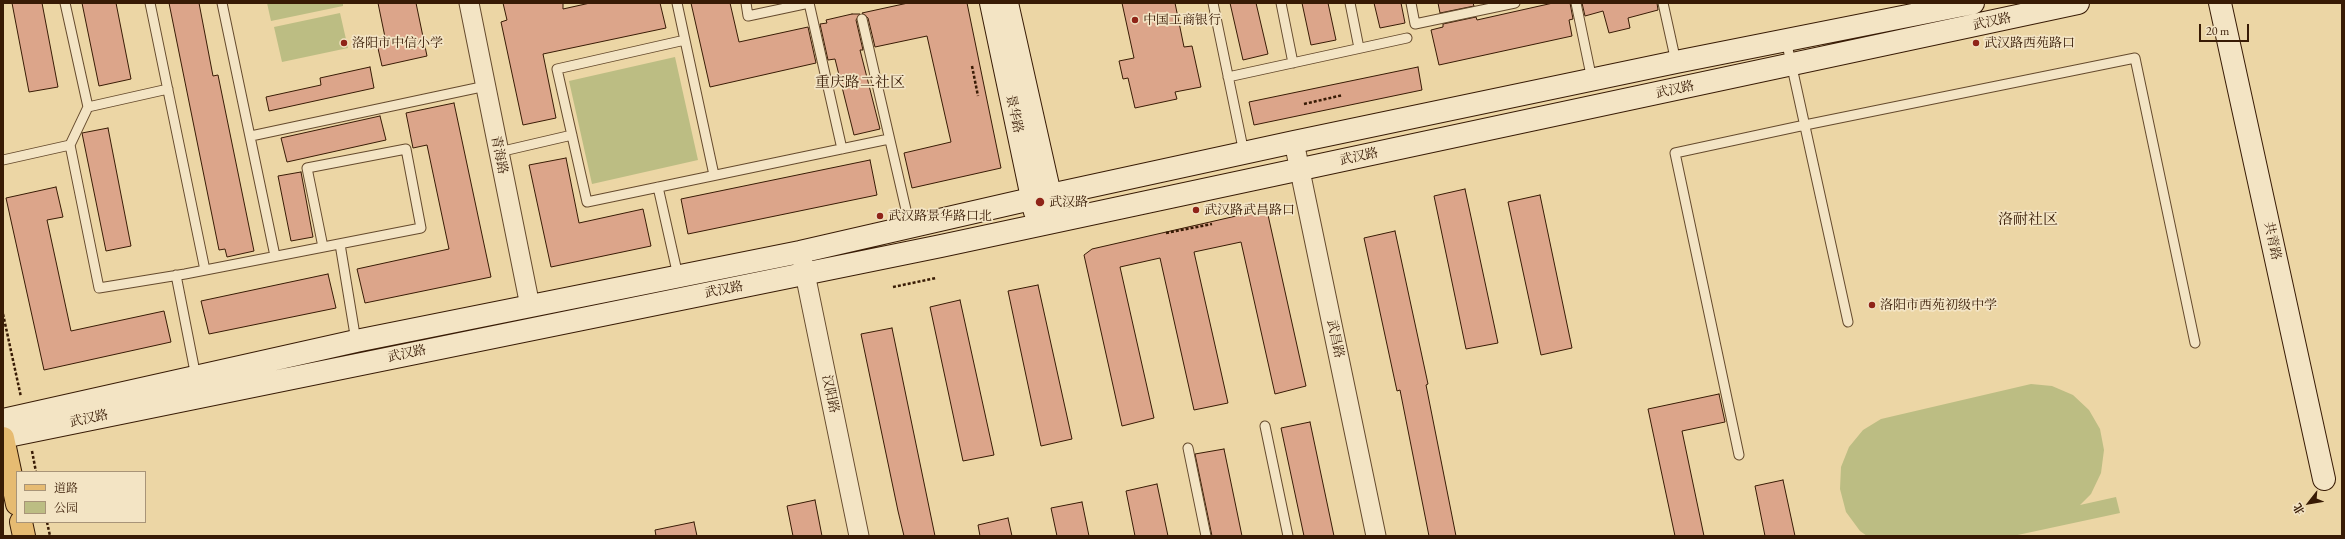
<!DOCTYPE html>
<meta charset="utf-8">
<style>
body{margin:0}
#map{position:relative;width:2345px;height:539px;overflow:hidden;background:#ecd6a5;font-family:"EB Garamond","Noto Serif SC",serif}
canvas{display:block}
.frame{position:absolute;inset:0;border:4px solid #381b05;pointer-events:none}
.legend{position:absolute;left:16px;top:471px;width:130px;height:52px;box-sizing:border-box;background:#f3e4c4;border:1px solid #a89478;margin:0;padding:5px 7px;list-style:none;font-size:12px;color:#381b05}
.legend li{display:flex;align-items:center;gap:8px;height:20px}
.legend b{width:20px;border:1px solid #a89478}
.north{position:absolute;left:2289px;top:483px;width:40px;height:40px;-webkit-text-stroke:3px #f3e4c4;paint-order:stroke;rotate:239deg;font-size:11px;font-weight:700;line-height:16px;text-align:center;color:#381b05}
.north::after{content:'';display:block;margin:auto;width:14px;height:18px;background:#381b05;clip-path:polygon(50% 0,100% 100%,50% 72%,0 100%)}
.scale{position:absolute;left:2199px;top:24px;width:50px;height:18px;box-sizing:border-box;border:2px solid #381b05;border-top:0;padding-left:5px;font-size:12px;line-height:14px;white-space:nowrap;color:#381b05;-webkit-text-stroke:3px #f3e4c4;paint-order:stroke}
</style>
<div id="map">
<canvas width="2345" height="539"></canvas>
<div class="frame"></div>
<ul class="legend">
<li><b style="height:5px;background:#e6bb72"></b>道路</li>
<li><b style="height:11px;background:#bcbd83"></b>公园</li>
</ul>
<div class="north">北</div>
<div class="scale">20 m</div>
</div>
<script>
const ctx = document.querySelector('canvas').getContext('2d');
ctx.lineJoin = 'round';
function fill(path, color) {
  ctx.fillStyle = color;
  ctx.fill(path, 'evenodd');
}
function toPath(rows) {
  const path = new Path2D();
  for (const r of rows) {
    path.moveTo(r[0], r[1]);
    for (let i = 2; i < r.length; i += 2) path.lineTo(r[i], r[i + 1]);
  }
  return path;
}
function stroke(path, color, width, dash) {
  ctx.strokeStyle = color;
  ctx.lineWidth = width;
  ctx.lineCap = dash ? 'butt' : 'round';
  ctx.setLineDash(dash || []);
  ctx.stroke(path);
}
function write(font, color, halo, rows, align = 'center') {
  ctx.font = font + ' "EB Garamond","Noto Serif SC",serif';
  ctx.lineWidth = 3.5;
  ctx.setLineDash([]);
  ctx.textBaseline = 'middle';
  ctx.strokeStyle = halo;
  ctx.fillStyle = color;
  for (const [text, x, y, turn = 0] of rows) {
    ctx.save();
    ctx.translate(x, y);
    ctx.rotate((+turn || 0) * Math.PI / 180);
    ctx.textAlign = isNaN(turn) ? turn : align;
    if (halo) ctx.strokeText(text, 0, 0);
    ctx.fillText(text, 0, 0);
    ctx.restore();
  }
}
const green = toPath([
 [267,3,343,3,343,6,271,21],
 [340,13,348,48,282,62,274,27],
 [675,57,698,160,592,184,569,81],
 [2031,384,2052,386,2073,395,2089,410,2100,429,2104,450,2101,473,2091,494,2080,505,2116,497,2120,513,2013,536,1867,536,1860,531,1846,512,1840,489,1841,467,1849,447,1863,430,1881,419]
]);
const building = toPath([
 [12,3,42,3,58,87,29,92,12,3],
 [82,3,116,3,131,79,99,86,82,3],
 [169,3,199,3,213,76,218,75,254,251,227,257,225,249,219,250,169,3],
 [378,3,416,3,427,56,382,66,377,44,386,42,378,3],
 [503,3,563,3,563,9,590,3,660,3,666,28,543,54,556,118,523,125,501,22,507,20,503,3],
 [691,3,730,3,739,42,808,27,816,63,710,87,691,3],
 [908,3,967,3,1001,168,912,188,904,153,951,142,927,36,875,47,868,18,862,13,908,3],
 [1122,3,1175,3,1184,47,1192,46,1201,87,1175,92,1177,99,1135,108,1128,78,1123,79,1119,61,1134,58,1122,3],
 [1230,3,1256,3,1268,54,1243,60,1230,3],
 [1302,3,1328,3,1336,40,1311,45,1302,3],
 [1374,3,1401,3,1405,23,1380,28,1374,3],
 [1438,3,1473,3,1474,6,1440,13,1438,3],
 [1553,3,1570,3,1573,19,1569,20,1572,36,1439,65,1431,30,1443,27,1443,24,1476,17,1477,20,1553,3],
 [1582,3,1657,3,1658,10,1628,18,1630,28,1609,33,1603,11,1585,16,1582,3],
 [852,14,860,14,856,20,863,50,860,50,880,129,854,135,835,59,828,60,820,24,827,23,826,20,852,14],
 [370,67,374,88,269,111,266,97,321,85,320,78,370,67],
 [1418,67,1422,90,1254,125,1249,102,1418,67],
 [454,103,491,277,365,303,357,269,449,249,427,145,413,148,406,113,454,103],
 [380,116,386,140,287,162,281,138,380,116],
 [108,128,131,246,106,251,82,133,108,128],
 [566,158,579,223,643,209,651,246,551,267,529,165,566,158],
 [870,160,877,195,688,234,681,199,870,160],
 [301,172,313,237,291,241,278,176,301,172],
 [56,187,63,217,47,220,71,331,164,311,171,342,44,370,6,198,56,187],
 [1465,189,1498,343,1466,349,1434,196,1465,189],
 [1540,195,1572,348,1541,355,1508,202,1540,195],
 [1258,211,1268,215,1306,386,1275,394,1241,242,1194,252,1228,403,1194,410,1160,258,1120,267,1154,418,1122,426,1084,255,1092,249,1258,211],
 [1395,231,1428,384,1426,385,1456,536,1429,536,1400,390,1397,391,1364,238,1395,231],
 [328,274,336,308,209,334,201,301,328,274],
 [1038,285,1072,439,1041,446,1008,291,1038,285],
 [960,300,994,455,963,461,930,307,960,300],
 [892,328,935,536,904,536,898,511,861,334,892,328],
 [1719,394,1725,422,1682,431,1704,536,1675,536,1648,409,1719,394],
 [1310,422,1334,536,1304,536,1281,428,1310,422],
 [1224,449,1242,536,1212,536,1195,454,1224,449],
 [1783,480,1795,536,1765,536,1755,486,1783,480],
 [1157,484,1168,536,1135,536,1126,491,1157,484],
 [815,500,822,536,793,536,787,506,815,500],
 [1082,502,1089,536,1057,536,1051,508,1082,502],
 [1008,518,1012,536,980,536,978,525,1008,518],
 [694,522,697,536,656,536,655,530,694,522]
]);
const path = toPath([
 [972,66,978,96],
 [1304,104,1343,95],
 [1166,233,1212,224],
 [893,287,936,278],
 [3,314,21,397],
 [32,451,36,472],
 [47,522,50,536]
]);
const lane = toPath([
 [65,3,88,107,70,145,99,288,185,274,421,228,406,149,307,168,323,247],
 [150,3,205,270],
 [222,3,275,256],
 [677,3,714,175],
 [746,3,748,16,809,3],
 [809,3,842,149],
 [1213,3,1244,153],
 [1281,3,1293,63],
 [1350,3,1359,48],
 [1411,3,1415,24,1515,3],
 [1576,3,1592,80],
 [1663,3,1676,62],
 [862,19,910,227],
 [685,40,557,69,587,202,889,139],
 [1786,40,1848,322],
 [1228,77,1407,38],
 [88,107,168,89],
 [251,136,486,86],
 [499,152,572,135],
 [3,160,70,145],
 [658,187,678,276],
 [340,244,356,341],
 [176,275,196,377],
 [1265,426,1288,536],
 [1188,448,1206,536],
 [1739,455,1675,153,1805,125,2135,58,2195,343]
]);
const street = toPath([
 [469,3,530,306],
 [1294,142,1376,536],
 [802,259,859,536]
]);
const secondary = toPath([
 [991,3,1035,212],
 [1007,3,1053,208],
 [2220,3,2324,479],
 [3,420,356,341,800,252,1018,202,1294,142,1676,62,1973,3],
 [3,437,941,246,2078,3]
]);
const primary = toPath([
 [3,438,17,504],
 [21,522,24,536]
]);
const markers = [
 [1135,20,4,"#8f2418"],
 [344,43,4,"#8f2418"],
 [1976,43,4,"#8f2418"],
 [1040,202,5,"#8f2418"],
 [1196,210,4,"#8f2418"],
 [880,216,4,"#8f2418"],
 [1872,305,4,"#8f2418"]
];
const poiNames = [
 ["中国工商银行",1143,20],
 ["洛阳市中信小学",352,43],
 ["武汉路西苑路口",1984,43],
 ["武汉路",1049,202],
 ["武汉路武昌路口",1204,210],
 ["武汉路景华路口北",888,216],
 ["洛阳市西苑初级中学",1880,305]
];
const streetNames = [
 ["武汉路",1992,22,-12],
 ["武汉路",1675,90,-12],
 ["景华路",1014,114,78],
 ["青海路",499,155,79],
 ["武汉路",1359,157,-12],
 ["共青路",2272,241,78],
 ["武汉路",724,290,-11],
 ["武昌路",1335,339,78],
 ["武汉路",407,354,-12],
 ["汉阳路",830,394,78],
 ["武汉路",89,419,-12]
];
const quarterNames = [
 ["重庆路二社区",860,83],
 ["洛耐社区",2028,220]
];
fill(green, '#bcbd83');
fill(building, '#dca58a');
stroke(building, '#381b05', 1);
stroke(lane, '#654a2d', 11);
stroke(street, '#654a2d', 21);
stroke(secondary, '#381b05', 24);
stroke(primary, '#381b05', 24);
stroke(path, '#381b05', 2.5, [3, 2]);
stroke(lane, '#f3e4c4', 9);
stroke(street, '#f3e4c4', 19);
stroke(secondary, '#f3e4c4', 22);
stroke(primary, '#e6bb72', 22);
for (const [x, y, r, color] of markers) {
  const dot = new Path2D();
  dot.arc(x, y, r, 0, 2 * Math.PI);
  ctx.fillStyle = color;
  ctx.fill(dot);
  stroke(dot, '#f3e4c4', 1.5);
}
write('13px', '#381b05', '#f3e4c4', poiNames, 'left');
write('13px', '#381b05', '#f3e4c4', streetNames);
write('15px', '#381b05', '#f3e4c4', quarterNames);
</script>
